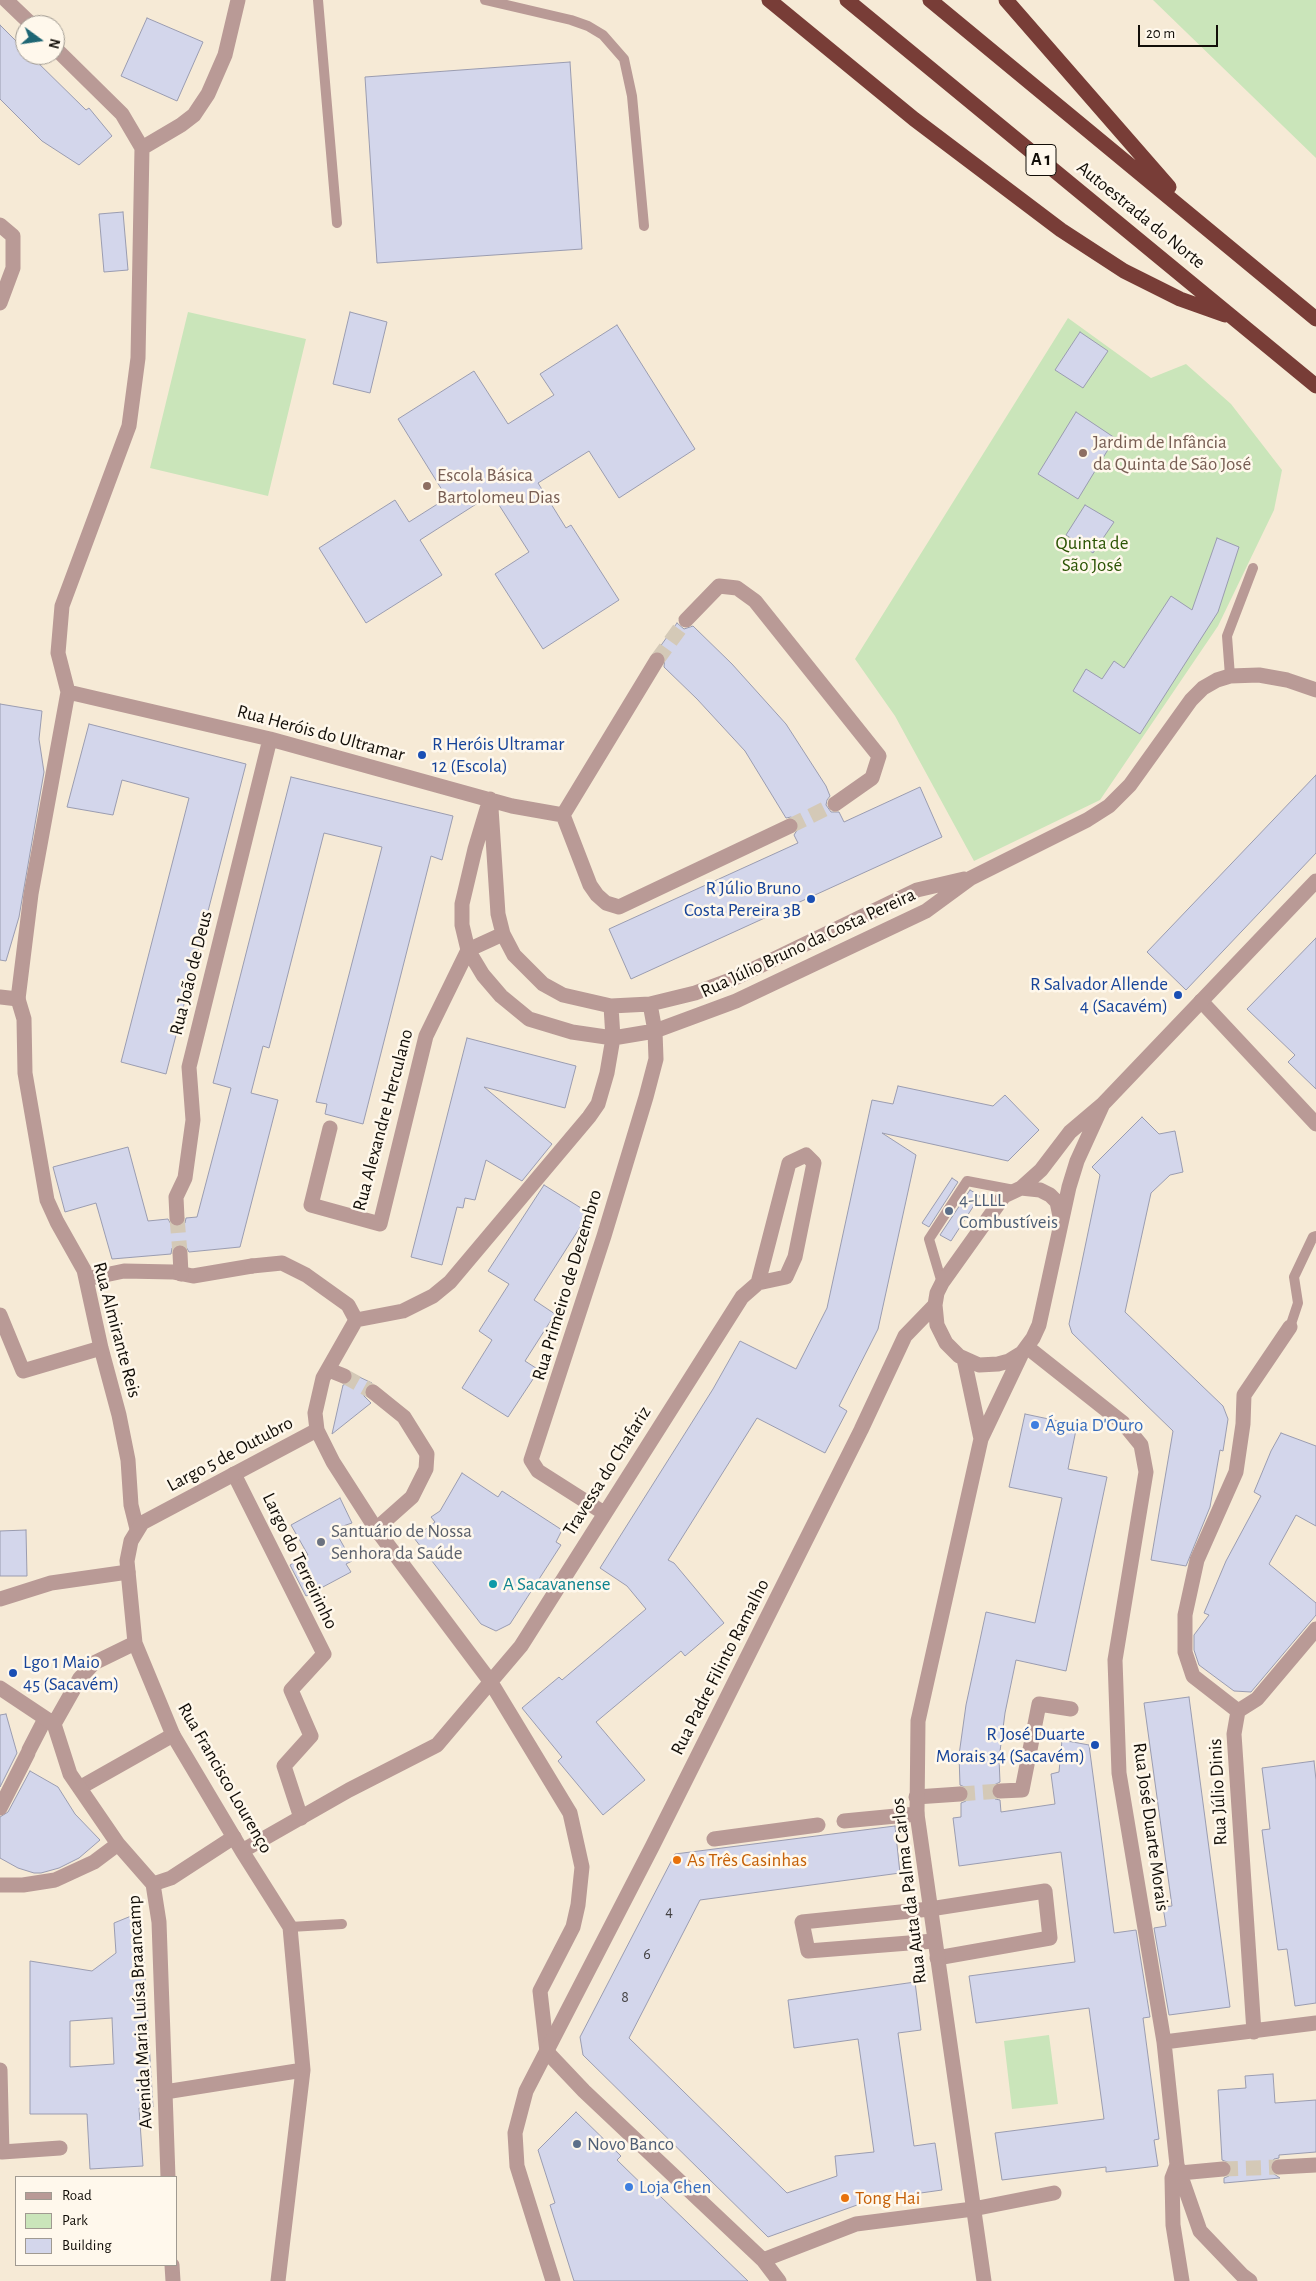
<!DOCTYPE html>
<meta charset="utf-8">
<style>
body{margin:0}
#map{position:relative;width:1316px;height:2281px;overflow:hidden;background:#f6ead6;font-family:"Alegreya Sans",sans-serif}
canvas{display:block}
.legend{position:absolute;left:15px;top:2176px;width:162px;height:90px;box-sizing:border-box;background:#fff8ec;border:1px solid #a09a91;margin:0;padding:6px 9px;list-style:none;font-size:15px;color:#120e08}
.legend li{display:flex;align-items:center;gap:10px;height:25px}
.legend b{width:25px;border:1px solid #a09a91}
.north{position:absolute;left:15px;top:15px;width:50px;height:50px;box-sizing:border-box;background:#fff8ec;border:1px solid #a09a91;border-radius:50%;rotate:104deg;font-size:14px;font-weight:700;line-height:20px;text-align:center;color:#120e08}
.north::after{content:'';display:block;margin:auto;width:18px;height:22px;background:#1e6674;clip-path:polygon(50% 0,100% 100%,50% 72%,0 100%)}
.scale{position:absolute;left:1138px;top:25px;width:80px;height:22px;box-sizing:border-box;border:2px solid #120e08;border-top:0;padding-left:6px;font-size:15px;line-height:18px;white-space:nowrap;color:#120e08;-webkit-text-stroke:4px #fff8ec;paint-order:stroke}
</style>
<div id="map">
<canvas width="1316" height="2281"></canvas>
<ul class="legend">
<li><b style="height:6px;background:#b99a96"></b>Road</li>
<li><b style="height:14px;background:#cae5ba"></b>Park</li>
<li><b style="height:14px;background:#d3d6eb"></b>Building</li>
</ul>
<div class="north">N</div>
<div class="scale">20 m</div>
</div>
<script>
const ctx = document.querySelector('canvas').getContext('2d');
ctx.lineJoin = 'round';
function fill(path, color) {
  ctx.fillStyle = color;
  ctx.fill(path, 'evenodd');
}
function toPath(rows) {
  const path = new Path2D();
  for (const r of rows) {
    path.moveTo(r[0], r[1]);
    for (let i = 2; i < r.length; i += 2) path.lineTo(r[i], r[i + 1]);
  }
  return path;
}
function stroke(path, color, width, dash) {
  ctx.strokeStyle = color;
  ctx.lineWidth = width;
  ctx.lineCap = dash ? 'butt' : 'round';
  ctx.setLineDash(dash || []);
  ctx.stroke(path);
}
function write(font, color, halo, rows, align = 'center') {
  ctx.font = font + ' "Alegreya Sans",sans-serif';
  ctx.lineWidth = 5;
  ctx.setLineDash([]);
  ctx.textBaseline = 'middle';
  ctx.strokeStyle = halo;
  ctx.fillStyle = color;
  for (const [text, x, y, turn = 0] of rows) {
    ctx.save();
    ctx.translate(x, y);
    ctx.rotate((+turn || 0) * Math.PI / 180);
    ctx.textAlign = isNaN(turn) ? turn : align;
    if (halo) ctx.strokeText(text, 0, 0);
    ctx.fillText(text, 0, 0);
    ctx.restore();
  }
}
const green = toPath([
 [1153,0,1316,0,1316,158],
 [188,312,306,339,268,496,150,468],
 [1068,318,1151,378,1186,364,1231,404,1282,470,1274,510,1218,626,1100,800,974,861,895,716,855,659],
 [1049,2035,1058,2104,1012,2109,1004,2041]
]);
const building = toPath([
 [147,18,203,42,177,101,121,76,147,18],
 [0,25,25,50,25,55,30,55,86,110,89,108,112,136,79,165,42,141,0,99,0,25],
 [570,62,582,249,377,263,365,77,570,62],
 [123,212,128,270,104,272,99,214,123,212],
 [350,312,387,322,370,393,333,384,350,312],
 [617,325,695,449,619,498,589,451,538,483,566,528,571,525,619,600,543,649,495,574,529,552,492,494,420,540,442,575,366,623,319,548,395,500,409,522,447,498,398,419,474,371,508,424,554,395,540,374,617,325],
 [1080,332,1108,351,1083,388,1055,370,1080,332],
 [1076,412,1115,438,1078,499,1038,474,1076,412],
 [1085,505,1114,522,1093,553,1066,535,1085,505],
 [1217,538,1239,547,1218,612,1140,734,1073,691,1086,669,1102,679,1114,661,1124,668,1171,596,1192,610,1217,538],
 [677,623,684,629,693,626,732,664,786,724,826,786,830,796,827,800,826,805,831,812,839,812,844,822,920,787,942,837,631,979,609,929,798,843,794,835,799,827,798,822,791,817,786,818,745,751,697,699,664,667,665,656,657,651,677,623],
 [0,704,42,711,39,739,44,772,19,917,6,961,0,960,0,704],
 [89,724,246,764,166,1074,121,1062,189,798,122,780,113,815,67,807,89,724],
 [1316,775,1316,853,1186,990,1147,952,1316,775],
 [291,777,453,816,442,860,431,856,363,1124,325,1114,327,1104,316,1102,382,847,324,833,269,1048,263,1046,251,1093,278,1100,240,1247,189,1252,185,1245,179,1244,172,1248,171,1254,112,1259,96,1203,65,1212,53,1167,128,1147,148,1221,168,1219,172,1226,178,1227,185,1223,186,1218,197,1217,231,1088,213,1083,291,777],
 [1316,938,1316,1089,1288,1062,1295,1055,1247,1009,1316,938],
 [467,1038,576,1066,565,1108,484,1087,552,1144,522,1181,486,1160,475,1200,465,1198,463,1208,457,1207,442,1265,411,1257,467,1038],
 [898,1086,993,1106,1005,1095,1039,1130,1008,1161,882,1133,916,1155,878,1329,839,1406,847,1411,825,1453,757,1418,668,1560,674,1563,724,1623,685,1656,681,1651,596,1722,645,1780,603,1815,558,1761,562,1757,522,1708,559,1677,562,1680,646,1609,627,1586,600,1568,713,1389,740,1341,796,1369,827,1308,872,1100,893,1104,898,1086],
 [1142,1117,1159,1134,1175,1131,1183,1172,1170,1175,1151,1193,1125,1312,1223,1406,1228,1419,1223,1451,1220,1450,1210,1507,1186,1566,1151,1560,1173,1431,1072,1333,1069,1324,1100,1175,1092,1167,1142,1117],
 [952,1178,958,1182,929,1227,922,1223,952,1178],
 [544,1185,589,1213,534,1300,555,1314,525,1361,539,1370,508,1417,462,1388,492,1340,479,1331,509,1284,488,1271,544,1185],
 [970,1190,980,1196,951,1241,940,1235,970,1190],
 [353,1374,372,1383,366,1386,364,1391,364,1396,371,1403,332,1434,343,1385,350,1383,353,1374],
 [1025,1414,1077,1425,1068,1469,1107,1477,1066,1671,1016,1660,1005,1713,999,1759,1000,1782,992,1786,991,1792,995,1799,1000,1800,1001,1812,1055,1804,1051,1774,1059,1772,1062,1740,1089,1745,1114,1933,1136,1930,1150,2017,1143,2018,1159,2139,1154,2140,1158,2166,1106,2172,1106,2167,1002,2180,995,2133,1104,2119,1089,2008,976,2023,969,1976,1075,1962,1061,1852,959,1866,953,1818,961,1817,961,1803,966,1801,969,1794,967,1788,960,1785,959,1755,966,1705,986,1612,1035,1623,1062,1498,1009,1487,1025,1414],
 [1281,1433,1316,1446,1316,1526,1296,1515,1269,1564,1316,1603,1316,1615,1251,1692,1234,1691,1199,1665,1194,1650,1194,1635,1209,1615,1204,1613,1226,1561,1261,1496,1254,1492,1271,1451,1281,1433],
 [462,1473,498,1497,502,1491,562,1530,556,1542,561,1545,510,1624,496,1631,481,1624,414,1538,435,1522,431,1517,440,1511,462,1473],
 [340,1498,352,1523,334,1529,352,1561,346,1564,351,1572,306,1596,290,1565,308,1555,291,1525,340,1498],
 [26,1530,27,1576,0,1576,0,1531,26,1530],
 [1189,1697,1230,2007,1169,2015,1154,1928,1166,1926,1163,1907,1172,1906,1144,1703,1189,1697],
 [6,1714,17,1753,0,1787,0,1715,6,1714],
 [1314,1761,1316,1780,1316,2003,1295,2006,1287,1949,1278,1950,1262,1830,1270,1829,1262,1768,1314,1761],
 [30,1771,58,1787,75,1814,100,1840,79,1858,59,1868,41,1873,34,1873,18,1868,0,1858,0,1817,8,1812,30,1771],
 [895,1826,900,1873,700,1900,629,2038,787,2193,837,2176,835,2156,874,2152,858,2039,794,2048,788,2000,915,1982,921,2030,898,2033,914,2146,935,2143,942,2190,871,2200,768,2237,583,2055,580,2037,675,1854,895,1826],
 [141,1912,153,2107,139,2108,143,2166,90,2169,87,2114,30,2114,30,1961,92,1971,116,1953,114,1923,141,1912],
 [112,2018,114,2064,70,2067,70,2021,112,2018],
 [1273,2074,1275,2103,1316,2100,1316,2152,1279,2155,1279,2158,1274,2159,1270,2167,1271,2172,1280,2178,1224,2183,1224,2178,1229,2176,1232,2169,1230,2163,1222,2160,1218,2090,1246,2088,1245,2076,1273,2074],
 [576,2112,621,2156,617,2160,657,2199,660,2196,748,2281,574,2281,550,2205,555,2203,538,2150,576,2112]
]);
const pedestrianTunnel = toPath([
 [344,1376,373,1392]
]);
const minorTunnel = toPath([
 [657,660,686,620],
 [790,826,835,804],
 [177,1218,180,1253],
 [960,1794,1000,1791],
 [1223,2169,1279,2167]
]);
const service = toPath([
 [318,0,337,223],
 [485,0,571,20,588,26,603,35,624,59,632,96,644,226],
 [1230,676,1227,636,1253,568],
 [942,1283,929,1239,967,1181,1014,1190],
 [1290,1327,1298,1303,1294,1277,1313,1237,1316,1236],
 [290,1927,342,1924]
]);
const pedestrian = toPath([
 [18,999,24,1019,25,1073,47,1200,57,1222,84,1270,101,1348,119,1415,128,1460,131,1505,137,1529],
 [86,1279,124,1271,173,1272,193,1276,252,1266],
 [0,1315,23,1371,101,1348],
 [329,1370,344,1376],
 [373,1392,404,1417,427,1454,426,1469,412,1497,376,1529],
 [234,1474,324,1654,291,1690,311,1736,284,1766,301,1818],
 [0,1599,51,1583,128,1572],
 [29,1750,45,1719],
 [81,1787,173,1735],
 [0,1808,28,1753],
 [844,1821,917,1814],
 [714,1839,818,1825],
 [153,1884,171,1878,234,1837]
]);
const minor = toPath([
 [6,0,32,25],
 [142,148,181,125,194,115,208,94,225,55,238,0],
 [0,225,13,236,13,268,0,303],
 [686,620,719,586,737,588,755,601,879,756,872,778,835,804],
 [657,660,563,815,590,885,597,895,606,903,619,907,790,826],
 [68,692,270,739,512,806,563,815],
 [490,799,475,849,462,904,462,925,468,950,483,975,501,996,529,1019,572,1032,613,1038,655,1031,736,1001,926,911,971,878,1087,820,1109,806,1130,785,1191,700,1203,688,1217,680,1230,676,1259,675,1287,680,1316,690],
 [491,808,498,914,503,934,514,955,543,984,563,995,611,1006,650,1004,695,993,733,979,917,890,964,879],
 [0,997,18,999,31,894,68,692,58,653,62,606,129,426,138,358,142,148,122,114,55,48],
 [1201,1001,1316,1124],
 [330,1128,311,1205,380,1224,426,1036,468,950,503,934],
 [177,1218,176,1197,185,1178,193,1120,189,1067,270,739],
 [180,1253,181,1274],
 [252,1266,282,1263,306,1275,348,1305,356,1320],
 [356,1320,323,1378,315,1413,317,1430,333,1462,376,1529,490,1681,570,1813,582,1867,578,1905,573,1927,540,1991,547,2052,584,2091,763,2260,779,2281],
 [356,1320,403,1311,433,1296,450,1282,589,1117,598,1104,607,1073,613,1038,611,1006],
 [1027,1347,1123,1423,1141,1445,1146,1472,1115,1660,1119,1773,1164,2042,1177,2165,1200,2231,1242,2275,1250,2281],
 [604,1513,538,1471,531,1460,604,1236,646,1097,656,1059,655,1031,650,1004],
 [135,1643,94,1663,80,1678,54,1724,70,1774,118,1844,153,1884,159,1922,168,2177],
 [0,1688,54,1724],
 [1238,1711,1257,1699,1316,1629],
 [1000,1791,1022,1790,1039,1704,1071,1709],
 [916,1797,960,1794],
 [242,1851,349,1790,437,1745,521,1646,742,1297,758,1283,786,1277,795,1257,814,1163,806,1155,789,1163,758,1283],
 [0,1885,23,1885,55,1880,94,1862,118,1844],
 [934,1941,808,1951,802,1922,930,1909,1045,1891,1050,1938,937,1958],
 [1254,2032,1234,1734,1238,1711,1193,1676,1185,1652,1185,1615,1197,1560,1236,1472,1243,1424,1244,1395,1290,1327],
 [1164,2042,1316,2023],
 [0,2070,2,2152,60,2148],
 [165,2092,303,2070],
 [1177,2165,1172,2178,1173,2225,1182,2281],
 [1279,2167,1316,2165],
 [1180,2173,1223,2169],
 [763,2260,856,2224,973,2209,1054,2193],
 [172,2265,173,2281],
 [278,2281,303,2070,290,1927,242,1851,173,1735,135,1643,127,1561,131,1541,142,1523,317,1430]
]);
const tertiary = toPath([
 [1021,1188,1041,1170,1070,1132,1103,1104,1316,881],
 [1061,1221,1057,1202,1050,1195,1040,1190,1021,1188,1004,1196,942,1283,937,1293,935,1305,937,1325,946,1343,959,1356,979,1365,998,1364,1009,1361,1022,1353,1033,1338,1039,1325,1069,1187,1077,1161,1103,1104],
 [964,1359,981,1439],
 [553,2281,517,2166,515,2133,526,2091,652,1847,861,1430,905,1336,935,1305],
 [984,2281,917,1814,918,1721,981,1439,1022,1353]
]);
const motorway = toPath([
 [769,0,914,119,1061,230,1124,271,1180,299,1225,315],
 [847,0,1316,386],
 [930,0,1316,319],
 [1006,0,1169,187]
]);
const markers = [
 [1083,453,5,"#8d6e63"],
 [427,486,5,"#8d6e63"],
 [422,755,5,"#1a4fb4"],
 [811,899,5,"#1a4fb4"],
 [1178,995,5,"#1a4fb4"],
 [949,1211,5,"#5c6f8a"],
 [1035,1425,5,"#3f7fe0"],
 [321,1542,5,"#6b7280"],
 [493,1584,5,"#0f9aa8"],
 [13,1673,5,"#1a4fb4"],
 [1095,1745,5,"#1a4fb4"],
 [677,1860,5,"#e8710a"],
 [577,2144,5,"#5c6f8a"],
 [629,2187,5,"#3f7fe0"],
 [845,2198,5,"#e8710a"]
];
const numberNames = [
 ["4",669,1911],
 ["6",647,1954],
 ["8",625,1997]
];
const shields = [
 [1041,160,30]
];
const shieldNames = [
 ["A 1",1041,160]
];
const streetNames = [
 ["Autoestrada do Norte",1141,215,39],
 ["Rua Heróis do Ultramar",321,733,15],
 ["Rua Júlio Bruno da Costa Pereira",808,943,-25],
 ["Rua João de Deus",191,973,-76],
 ["Rua Alexandre Herculano",383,1120,-75],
 ["Rua Primeiro de Dezembro",567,1285,-73],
 ["Rua Almirante Reis",117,1330,75],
 ["Largo 5 de Outubro",230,1454,-28],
 ["Travessa do Chafariz",607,1471,-58],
 ["Largo do Terreirinho",300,1561,64],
 ["Rua Padre Filinto Ramalho",720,1667,-63],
 ["Rua Francisco Lourenço",225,1778,60],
 ["Rua Júlio Dinis",1218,1792,-93],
 ["Rua José Duarte Morais",1151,1827,82],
 ["Rua Auta da Palma Carlos",909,1891,-97],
 ["Avenida Maria Luísa Braancamp",140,2012,-93]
];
const educationNames = [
 ["Jardim de Infância",1093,442],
 ["da Quinta de São José",1093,464],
 ["Escola Básica",437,475],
 ["Bartolomeu Dias",437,497]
];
const parkNames = [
 ["Quinta de",1092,543],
 ["São José",1092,565]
];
const transitNames = [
 ["R Heróis Ultramar",432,744,"left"],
 ["12 (Escola)",432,766,"left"],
 ["R Júlio Bruno",801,888],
 ["Costa Pereira 3B",801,910],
 ["R Salvador Allende",1168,984],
 ["4 (Sacavém)",1168,1006],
 ["Lgo 1 Maio",23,1662,"left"],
 ["45 (Sacavém)",23,1684,"left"],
 ["R José Duarte",1085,1734],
 ["Morais 34 (Sacavém)",1085,1756]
];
const serviceNames = [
 ["4-LLLL",959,1200],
 ["Combustíveis",959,1222],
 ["Novo Banco",587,2144]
];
const shopNames = [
 ["Águia D'Ouro",1045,1425],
 ["Loja Chen",639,2187]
];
const worshipNames = [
 ["Santuário de Nossa",331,1531],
 ["Senhora da Saúde",331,1553]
];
const cultureNames = [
 ["A Sacavanense",503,1584]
];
const foodNames = [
 ["As Três Casinhas",687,1860],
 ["Tong Hai",855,2198]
];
fill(green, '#cae5ba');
fill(building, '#d3d6eb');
stroke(building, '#9a9cb0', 1);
stroke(pedestrianTunnel, '#d4c9b7', 15, [15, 8]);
stroke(minorTunnel, '#d4c9b7', 15, [15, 8]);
stroke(service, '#b99a96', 10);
stroke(pedestrian, '#b99a96', 15);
stroke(minor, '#b99a96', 15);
stroke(tertiary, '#b99a96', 15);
stroke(motorway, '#783d37', 15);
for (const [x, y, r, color] of markers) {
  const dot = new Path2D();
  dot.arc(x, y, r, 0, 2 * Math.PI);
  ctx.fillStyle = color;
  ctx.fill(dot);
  stroke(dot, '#fff8ec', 2);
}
write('16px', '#424041', null, numberNames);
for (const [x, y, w] of shields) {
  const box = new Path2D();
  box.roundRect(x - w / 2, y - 15.5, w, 31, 4);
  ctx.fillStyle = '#fff8ec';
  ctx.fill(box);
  stroke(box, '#120e08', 1);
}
write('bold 18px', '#120e08', null, shieldNames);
write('19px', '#120e08', '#fff8ec', streetNames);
write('19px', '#785e54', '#fff8ec', educationNames, 'left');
write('19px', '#2b5403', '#fff8ec', parkNames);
write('19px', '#164399', '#fff8ec', transitNames, 'right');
write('19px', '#4e5e75', '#fff8ec', serviceNames, 'left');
write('19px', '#366cbe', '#fff8ec', shopNames, 'left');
write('19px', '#5b616d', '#fff8ec', worshipNames, 'left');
write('19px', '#0d838f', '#fff8ec', cultureNames, 'left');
write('19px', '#c56008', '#fff8ec', foodNames, 'left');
</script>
